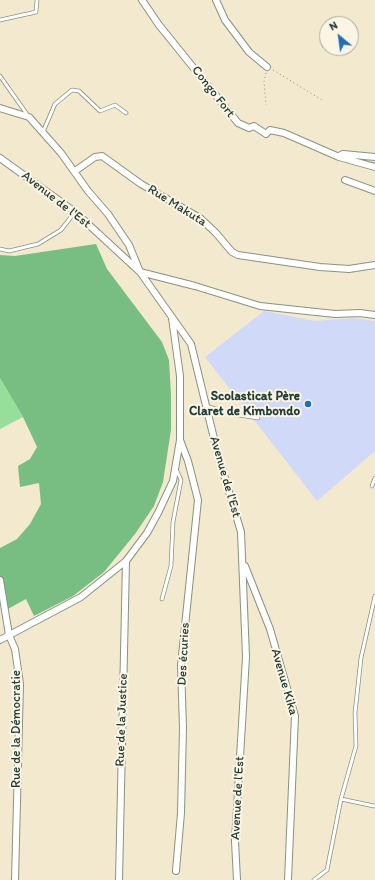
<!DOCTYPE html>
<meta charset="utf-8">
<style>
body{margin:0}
#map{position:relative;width:375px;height:880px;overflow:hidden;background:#f2e9ce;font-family:Itim,sans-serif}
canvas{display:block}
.north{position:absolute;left:319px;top:16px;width:40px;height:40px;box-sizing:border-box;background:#fcf5e5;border:1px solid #a4ab9e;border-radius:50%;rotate:331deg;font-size:11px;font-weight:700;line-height:16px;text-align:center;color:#1f3d34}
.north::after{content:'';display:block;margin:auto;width:14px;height:18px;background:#1f6fb2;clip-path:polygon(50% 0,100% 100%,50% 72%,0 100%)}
</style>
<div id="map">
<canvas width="375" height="880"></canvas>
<div class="north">N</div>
</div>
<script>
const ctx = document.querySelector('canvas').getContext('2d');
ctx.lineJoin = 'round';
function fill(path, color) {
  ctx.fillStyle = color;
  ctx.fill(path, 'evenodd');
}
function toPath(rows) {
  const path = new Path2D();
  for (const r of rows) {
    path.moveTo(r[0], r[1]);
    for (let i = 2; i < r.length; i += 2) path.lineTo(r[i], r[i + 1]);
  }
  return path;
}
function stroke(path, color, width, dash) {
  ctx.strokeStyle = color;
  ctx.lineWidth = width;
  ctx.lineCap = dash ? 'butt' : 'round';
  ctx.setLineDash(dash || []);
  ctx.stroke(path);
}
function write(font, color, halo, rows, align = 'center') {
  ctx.font = font + ' Itim,sans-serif';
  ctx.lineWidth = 4;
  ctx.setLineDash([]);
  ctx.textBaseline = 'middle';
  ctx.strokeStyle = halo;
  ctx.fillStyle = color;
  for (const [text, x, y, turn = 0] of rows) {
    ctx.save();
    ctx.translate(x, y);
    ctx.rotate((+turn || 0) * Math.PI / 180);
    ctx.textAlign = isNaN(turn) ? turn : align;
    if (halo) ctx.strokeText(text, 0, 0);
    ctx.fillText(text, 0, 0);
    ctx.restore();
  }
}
const built = toPath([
 [264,311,315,321,353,318,375,321,375,451,317,501,205,357]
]);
const green = toPath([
 [0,378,23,417,0,429]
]);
const forest = toPath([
 [96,244,107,269,162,342,169,360,171,395,171,430,163,482,154,506,135,534,104,572,73,596,34,616,26,599,6,610,0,580,0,548,17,539,30,524,41,504,39,483,20,487,18,466,30,459,37,447,23,417,0,378,0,255,15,256]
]);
const path = toPath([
 [273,70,322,100],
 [266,73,264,81,266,105]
]);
const service = toPath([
 [0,20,36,12,37,0],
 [0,76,29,117],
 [43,132,55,104,72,90,79,91,100,111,115,105,126,113],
 [0,249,9,251,38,244,61,230,75,212],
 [206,406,233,414,258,418],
 [372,486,375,478],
 [162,599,171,566,173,522,181,480,176,469],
 [341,799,374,806],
 [314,880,327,870,341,799,356,746,355,713,361,658,375,596]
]);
const minor = toPath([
 [142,0,159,25,238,123,249,128,254,126,266,134,270,130,284,133,339,157,375,167],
 [216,0,225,20,249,52,267,67],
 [0,108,29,117,61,153,88,191,108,214,129,245,140,272,195,286,260,306,335,314,360,313,375,315],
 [339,156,343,154,375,157],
 [0,158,75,212,140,272,191,344,218,455,241,532,246,657,235,841,237,880],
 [75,171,95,157,102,156,141,184,200,218,216,233,232,252,238,255,320,267,349,269,375,265],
 [345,180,375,191],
 [245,566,270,629,295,716,288,880],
 [0,580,9,635,15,649,20,684,15,880],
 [0,640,81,597,126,561,147,533,158,513,173,481,180,440,180,376,172,318],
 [176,871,181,813,183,728,181,665,198,500,188,461,180,440],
 [119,880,126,561]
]);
const markers = [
 [308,404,4,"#1f6fb2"]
];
const streetNames = [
 ["Congo Fort",213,92,52],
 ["Avenue de l'Est",56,200,38],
 ["Rue Makuta",177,206,32],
 ["Avenue de l'Est",225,477,74],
 ["Des écuries",184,654,-87],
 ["Avenue Kika",284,682,74],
 ["Rue de la Justice",122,720,-88],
 ["Rue de la Démocratie",17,729,-90],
 ["Avenue de l'Est",238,798,-87]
];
const poiNames = [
 ["Scolasticat Père",300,397],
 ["Claret de Kimbondo",300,412]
];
fill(built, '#d1d9f9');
fill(green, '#95df9b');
fill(forest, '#78be83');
stroke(service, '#889381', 4.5);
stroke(minor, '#889381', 8);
stroke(path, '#889381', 1, [1, 3]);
stroke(service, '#fff', 3);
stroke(minor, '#fff', 6);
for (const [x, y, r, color] of markers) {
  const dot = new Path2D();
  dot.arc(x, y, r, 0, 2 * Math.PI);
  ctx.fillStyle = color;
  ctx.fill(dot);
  stroke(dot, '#fcf5e5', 1.5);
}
write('13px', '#1f3d34', '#fcf5e5', streetNames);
write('bold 13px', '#1f3d34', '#fcf5e5', poiNames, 'right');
</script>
